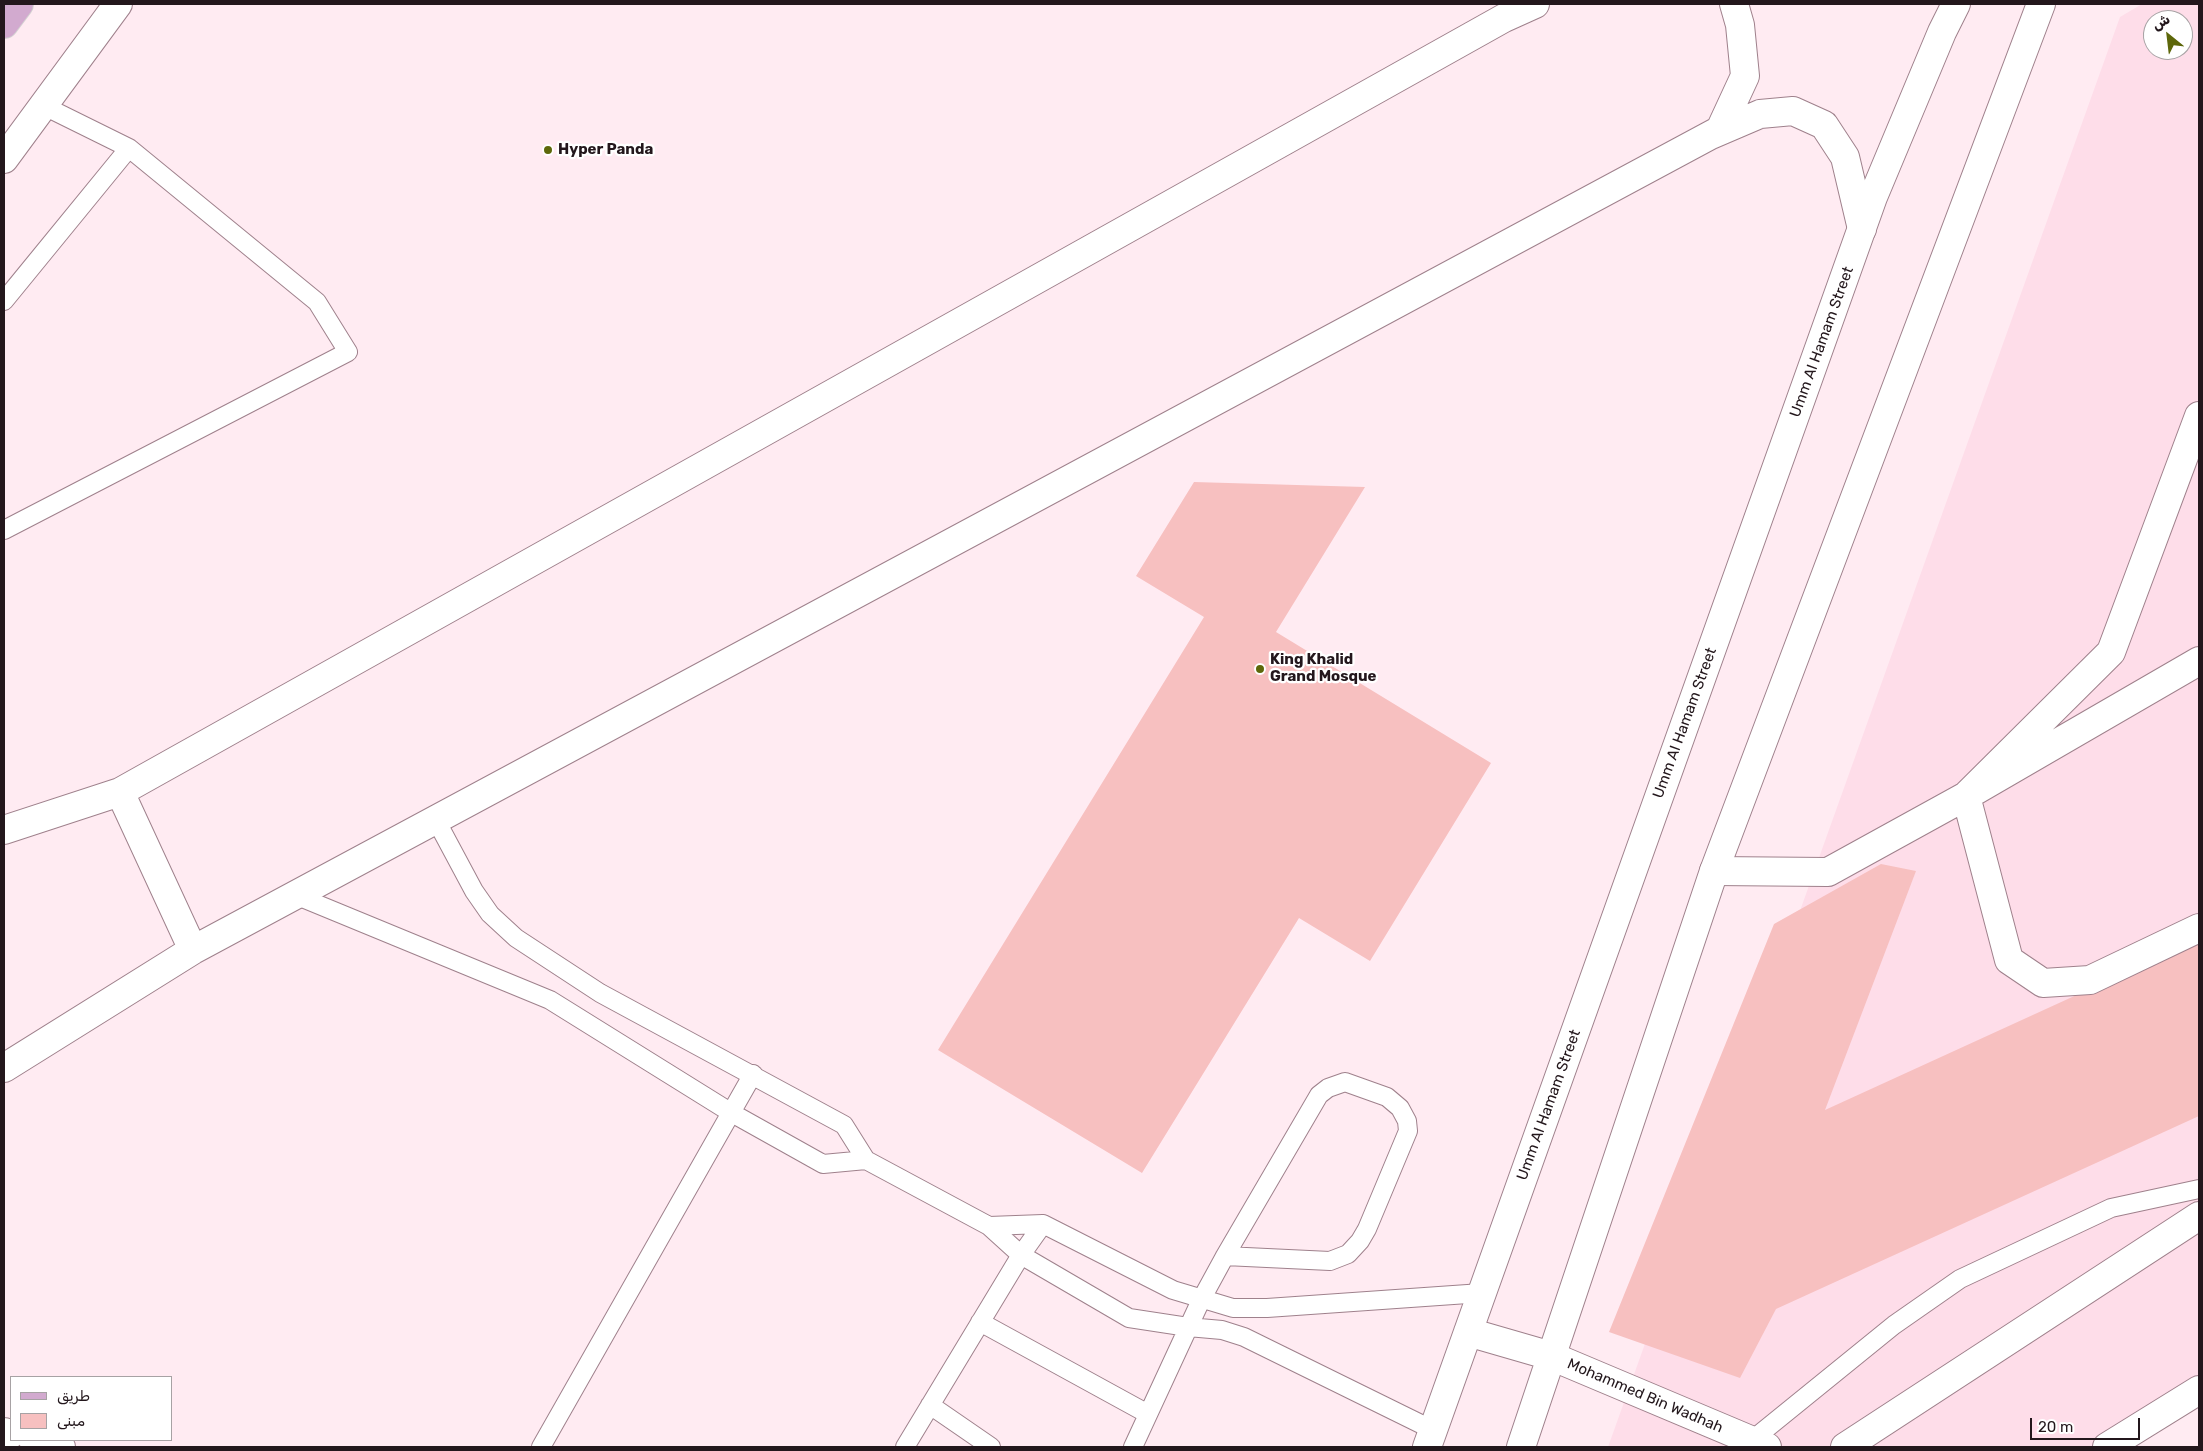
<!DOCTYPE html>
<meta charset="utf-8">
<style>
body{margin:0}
#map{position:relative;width:2203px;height:1451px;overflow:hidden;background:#ffebf2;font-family:Rubik,"Noto Naskh Arabic",sans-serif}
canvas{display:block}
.frame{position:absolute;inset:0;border:5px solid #23171c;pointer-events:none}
.legend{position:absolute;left:10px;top:1376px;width:162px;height:65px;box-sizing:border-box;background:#fff;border:1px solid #a7a2a4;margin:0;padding:6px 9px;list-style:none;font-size:15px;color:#23171c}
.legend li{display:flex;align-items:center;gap:10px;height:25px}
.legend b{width:25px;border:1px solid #a7a2a4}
.north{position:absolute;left:2143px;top:10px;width:50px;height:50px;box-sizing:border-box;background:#fff;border:1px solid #a7a2a4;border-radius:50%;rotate:331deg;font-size:14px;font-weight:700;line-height:20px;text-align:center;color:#23171c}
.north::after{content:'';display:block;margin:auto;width:18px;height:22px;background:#5d670a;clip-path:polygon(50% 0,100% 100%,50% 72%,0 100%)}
.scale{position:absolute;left:2030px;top:1418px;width:110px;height:22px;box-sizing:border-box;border:2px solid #23171c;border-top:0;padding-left:6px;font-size:15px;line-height:18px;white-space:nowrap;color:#23171c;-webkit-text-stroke:4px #fff;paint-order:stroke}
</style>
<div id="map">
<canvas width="2203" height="1451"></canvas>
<div class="frame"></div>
<ul class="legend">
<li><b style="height:6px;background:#d2aacf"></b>طريق</li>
<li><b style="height:14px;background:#f7c0c0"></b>مبنى</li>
</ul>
<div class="north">ش</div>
<div class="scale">20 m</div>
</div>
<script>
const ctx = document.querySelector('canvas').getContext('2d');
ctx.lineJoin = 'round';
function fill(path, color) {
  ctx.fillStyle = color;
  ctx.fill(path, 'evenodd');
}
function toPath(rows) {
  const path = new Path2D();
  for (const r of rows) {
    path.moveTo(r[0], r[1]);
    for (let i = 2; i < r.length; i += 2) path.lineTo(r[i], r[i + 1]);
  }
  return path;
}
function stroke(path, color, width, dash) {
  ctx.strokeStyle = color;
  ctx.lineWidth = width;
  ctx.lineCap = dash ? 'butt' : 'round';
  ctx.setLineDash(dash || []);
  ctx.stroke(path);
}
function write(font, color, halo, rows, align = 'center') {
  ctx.font = font + ' Rubik,sans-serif';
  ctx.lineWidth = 4.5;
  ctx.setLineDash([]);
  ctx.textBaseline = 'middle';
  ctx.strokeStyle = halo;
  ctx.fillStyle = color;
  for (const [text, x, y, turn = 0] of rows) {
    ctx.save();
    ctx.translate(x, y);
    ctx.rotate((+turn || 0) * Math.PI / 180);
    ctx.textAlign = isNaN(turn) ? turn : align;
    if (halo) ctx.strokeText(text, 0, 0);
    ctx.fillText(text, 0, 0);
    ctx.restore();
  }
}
const built = toPath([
 [2142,4,2199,4,2199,1381,2113,1447,1608,1447,2120,17],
 [2153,20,2183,20,2183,50,2153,50]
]);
const building = toPath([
 [1194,482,1365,487,1276,632,1491,763,1370,961,1299,918,1142,1173,938,1050,1204,617,1136,576],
 [1881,864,1916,871,1825,1110,2199,939,2199,1116,1776,1309,1740,1378,1609,1332,1774,924]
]);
const service = toPath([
 [4,301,129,148],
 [4,530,348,352,317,302,129,148,44,106],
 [436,820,474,891,490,914,516,938,600,993,844,1125,866,1160,989,1226,1021,1255,1129,1318,1188,1327,1222,1330,1244,1337,1433,1430],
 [295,895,550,1000,730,1112,823,1164,866,1160],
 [989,1226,1043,1224,1173,1290,1233,1308,1267,1308,1482,1293],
 [980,1322,1148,1414],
 [930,1405,991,1447],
 [1751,1441,1894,1325,1960,1279,2111,1208,2199,1189],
 [541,1447,753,1074],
 [905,1447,1021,1255,1043,1224],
 [1133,1447,1201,1300,1225,1256,1319,1095,1328,1088,1345,1082,1387,1097,1400,1108,1407,1121,1408,1131,1367,1229,1360,1241,1348,1254,1330,1261,1225,1256]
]);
const minor = toPath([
 [2199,416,2111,652,1966,796,2009,960,2043,983,2090,980,2199,928],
 [1714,871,1828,872,1966,796,2199,661],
 [1551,1356,1767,1447],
 [4,1432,11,1434],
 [33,1440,61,1447],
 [1845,1447,2199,1216],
 [2107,1447,2199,1390]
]);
const tertiary = toPath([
 [1711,135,1760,114,1793,111,1824,125,1845,157,1862,229],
 [4,159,118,4],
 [120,792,193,950],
 [4,830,120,792,1504,18,1535,4],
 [4,1068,193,950,1720,130,1745,76,1740,25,1734,4]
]);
const secondary = toPath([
 [1468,1332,1551,1356],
 [1427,1447,1873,197,1942,32,1956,4],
 [1521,1447,1714,871,2041,4]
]);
const primary = toPath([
 [4,24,19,4]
]);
const markers = [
 [548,150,5,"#5d670a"],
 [1260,669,5,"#5d670a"]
];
const poiNames = [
 ["Hyper Panda",558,150],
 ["King Khalid",1270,660],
 ["Grand Mosque",1270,677]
];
const streetNames = [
 ["Umm Al Hamam Street",1822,342,-70],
 ["Umm Al Hamam Street",1685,723,-70],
 ["Umm Al Hamam Street",1549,1105,-70],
 ["Mohammed Bin Wadhah",1645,1396,23]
];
fill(built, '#fedde9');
fill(building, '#f7c0c0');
stroke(service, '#9f818c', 20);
stroke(minor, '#9f818c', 30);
stroke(tertiary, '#9f818c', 30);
stroke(secondary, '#9f818c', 30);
stroke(primary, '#d3d1d2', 30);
stroke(service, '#fff', 18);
stroke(minor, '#fff', 28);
stroke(tertiary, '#fff', 28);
stroke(secondary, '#fff', 28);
stroke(primary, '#d2aacf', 28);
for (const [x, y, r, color] of markers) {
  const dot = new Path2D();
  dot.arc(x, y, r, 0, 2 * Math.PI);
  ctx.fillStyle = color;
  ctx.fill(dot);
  stroke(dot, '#fff', 2);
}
write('bold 15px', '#23171c', '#fff', poiNames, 'left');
write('15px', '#23171c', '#fff', streetNames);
</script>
